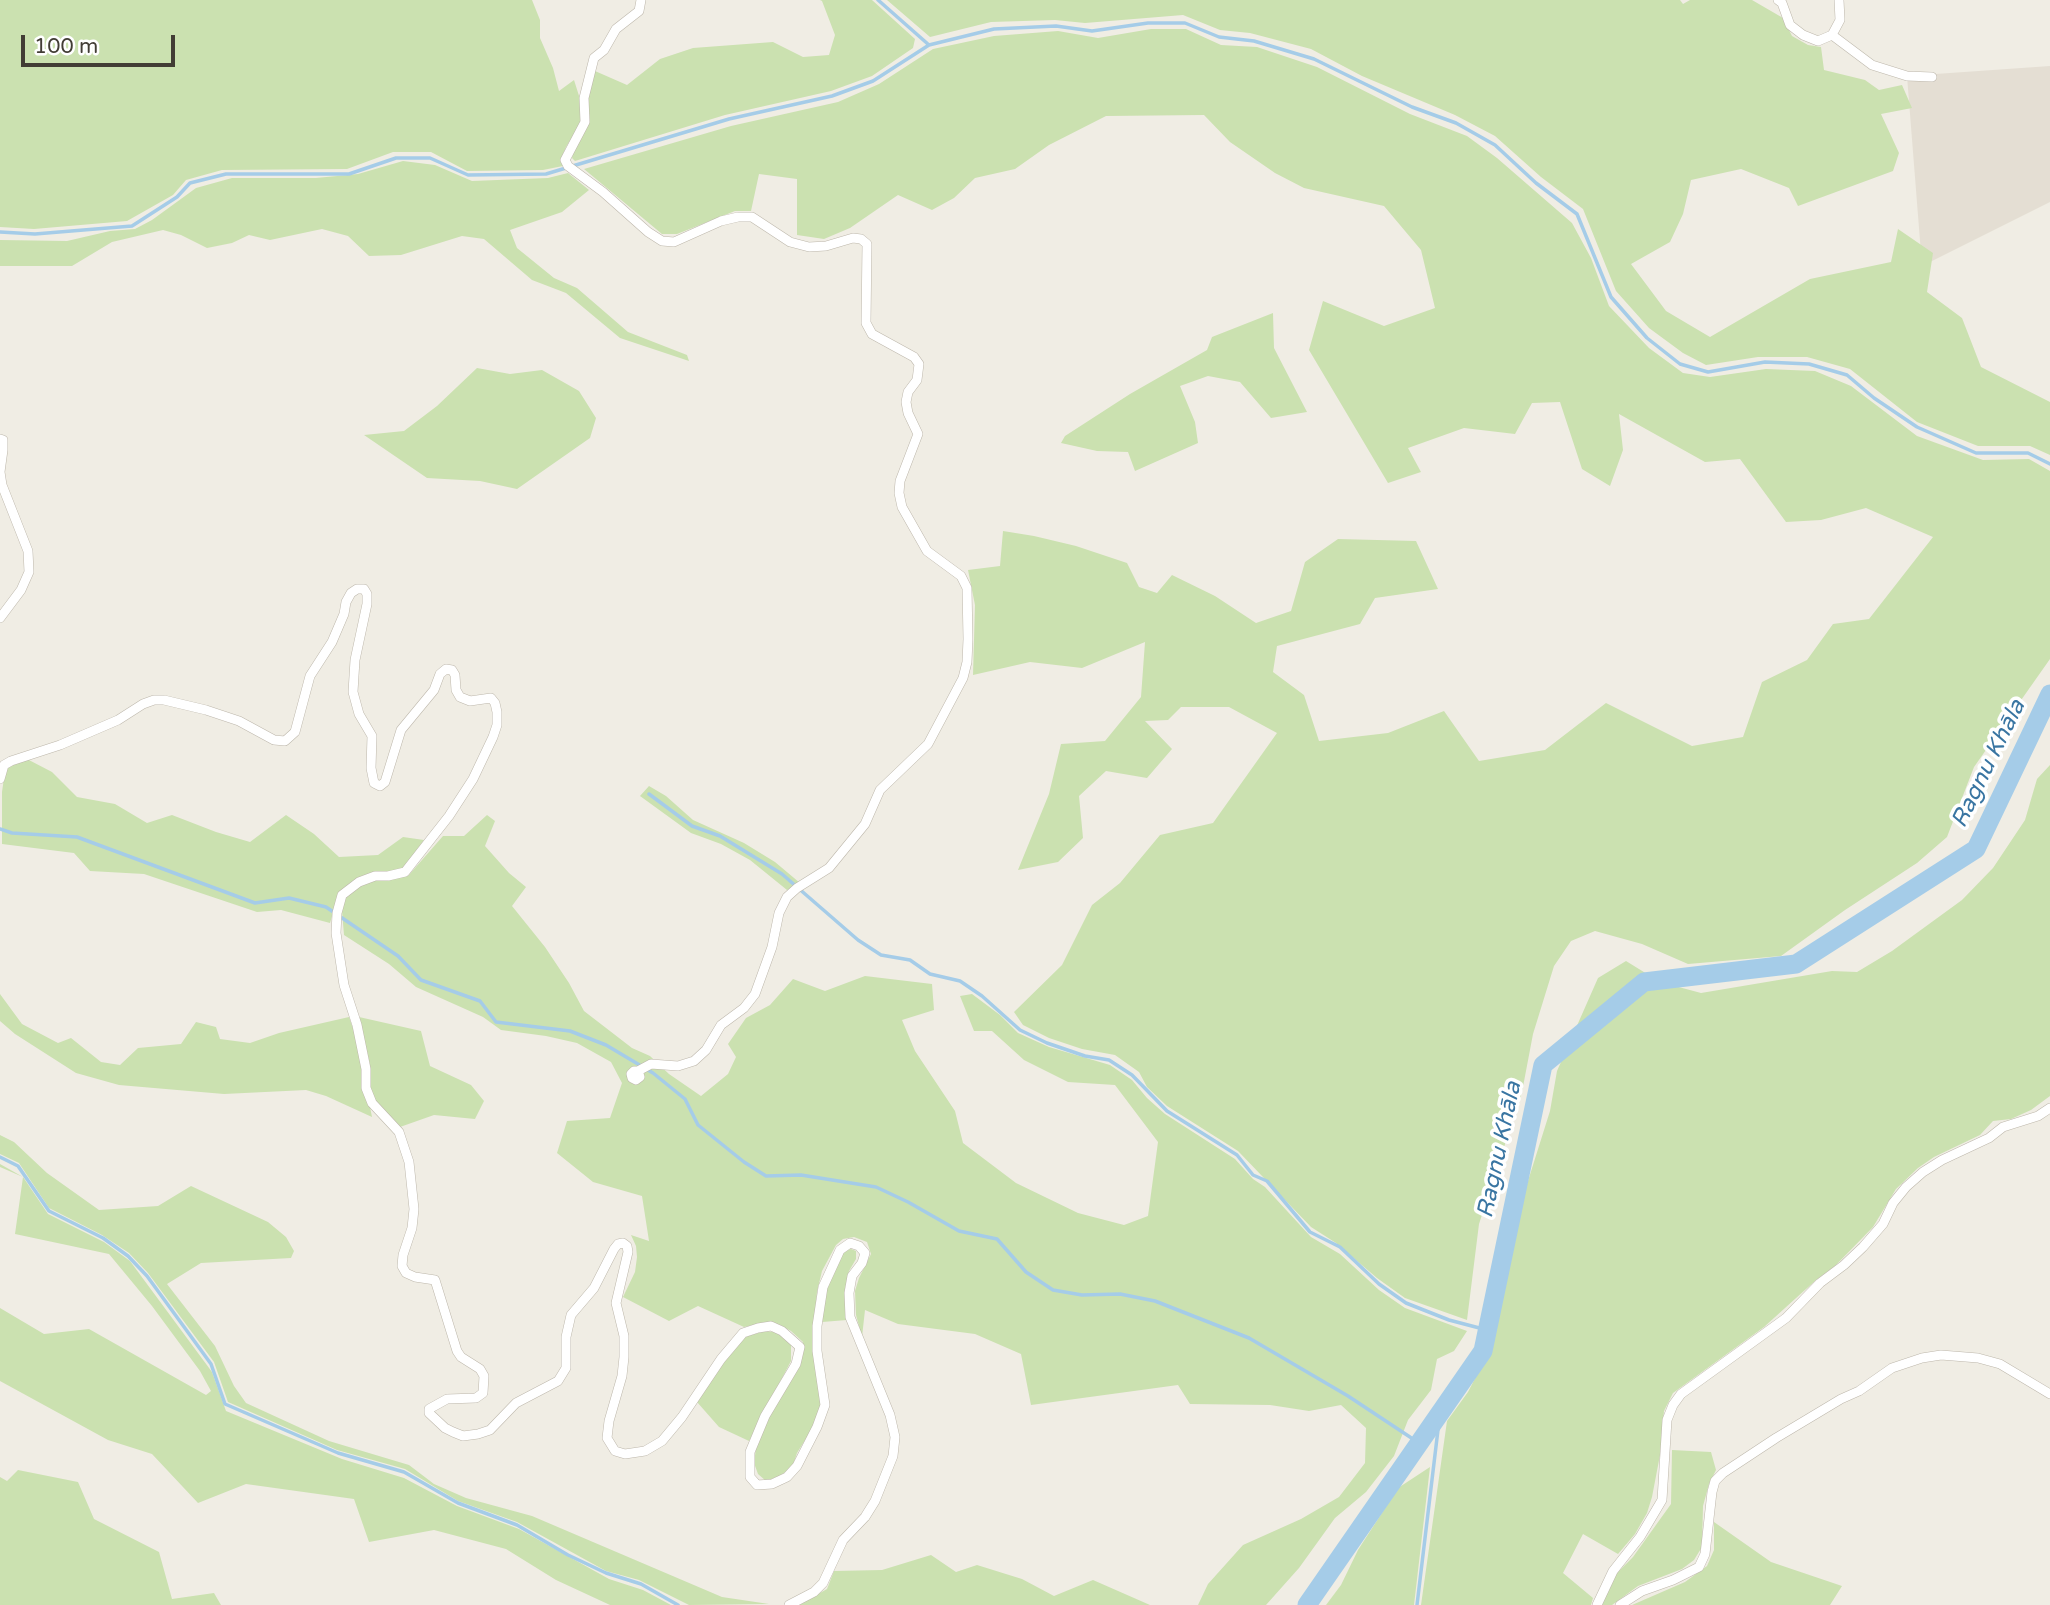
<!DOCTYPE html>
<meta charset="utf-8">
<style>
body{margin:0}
#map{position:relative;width:2050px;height:1605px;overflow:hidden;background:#f0ede4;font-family:"Varela Round",sans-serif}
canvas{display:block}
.scale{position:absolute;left:21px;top:35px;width:154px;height:32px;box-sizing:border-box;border:4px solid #423d35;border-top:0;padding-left:9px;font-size:21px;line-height:24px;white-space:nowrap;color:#423d35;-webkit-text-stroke:5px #fff;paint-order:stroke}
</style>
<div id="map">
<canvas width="2050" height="1605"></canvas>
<div class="scale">100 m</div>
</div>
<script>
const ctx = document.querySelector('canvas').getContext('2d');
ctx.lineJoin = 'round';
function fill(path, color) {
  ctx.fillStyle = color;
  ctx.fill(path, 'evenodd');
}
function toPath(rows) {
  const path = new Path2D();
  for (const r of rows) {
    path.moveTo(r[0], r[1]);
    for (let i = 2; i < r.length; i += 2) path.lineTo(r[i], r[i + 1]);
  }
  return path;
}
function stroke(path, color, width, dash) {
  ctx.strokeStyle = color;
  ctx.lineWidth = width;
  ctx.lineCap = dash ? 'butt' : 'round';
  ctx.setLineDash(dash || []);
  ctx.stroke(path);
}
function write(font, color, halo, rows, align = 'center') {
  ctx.font = font + ' "Varela Round",sans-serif';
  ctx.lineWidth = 7;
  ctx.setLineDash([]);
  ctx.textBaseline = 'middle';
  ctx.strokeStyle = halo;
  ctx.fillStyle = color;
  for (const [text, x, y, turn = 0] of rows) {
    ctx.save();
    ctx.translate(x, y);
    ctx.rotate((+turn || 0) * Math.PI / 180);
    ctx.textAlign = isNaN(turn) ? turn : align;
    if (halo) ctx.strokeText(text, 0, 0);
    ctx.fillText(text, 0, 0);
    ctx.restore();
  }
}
const residential = toPath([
 [2050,66,2050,202,1922,266,1907,76]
]);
const green = toPath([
 [0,0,532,0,540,20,540,38,553,68,559,91,574,80,580,99,581,122,566,147,561,159,563,166,543,170,467,171,431,152,393,152,347,169,222,170,186,180,173,195,127,221,34,229,0,227],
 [820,0,872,0,915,39,913,48,872,76,831,91,725,115,575,161,572,158,574,148,590,122,587,97,595,71,627,85,660,59,693,48,773,42,803,57,829,55,835,35,822,1],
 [887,0,1680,0,1683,4,1690,0,1752,0,1783,18,1792,36,1808,45,1821,47,1824,70,1865,80,1879,90,1902,85,1912,108,1881,114,1899,153,1893,171,1798,206,1789,188,1741,169,1691,180,1683,214,1670,242,1631,264,1666,311,1710,337,1810,279,1891,262,1898,229,1933,253,1927,292,1962,318,1981,367,2050,402,2050,455,2030,446,1978,446,1917,422,1850,369,1807,357,1758,357,1706,365,1683,353,1649,328,1616,291,1583,209,1541,177,1495,136,1455,115,1362,76,1311,49,1250,33,1220,30,1183,15,1085,23,1055,20,991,22,930,37],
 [1151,29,1186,29,1221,45,1257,47,1317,67,1410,114,1467,136,1497,158,1572,223,1591,258,1609,306,1649,348,1683,373,1710,377,1766,369,1815,371,1851,386,1917,436,1983,460,2029,459,2050,471,2050,659,1974,767,1947,837,1917,863,1845,910,1781,956,1688,964,1642,944,1595,931,1571,941,1554,966,1533,1034,1522,1092,1479,1224,1467,1320,1405,1298,1377,1278,1336,1243,1311,1227,1238,1151,1167,1106,1147,1087,1139,1072,1115,1055,1082,1049,1049,1038,1023,1025,1014,1012,1062,965,1092,905,1120,883,1160,835,1213,823,1277,733,1229,707,1181,707,1168,720,1145,721,1172,749,1147,778,1106,771,1079,796,1083,838,1058,862,1018,870,1049,794,1061,744,1105,741,1141,697,1145,642,1082,668,1030,662,973,675,975,605,968,570,1000,566,1003,531,1034,536,1076,546,1127,563,1139,587,1157,593,1172,575,1215,596,1256,623,1291,611,1305,562,1338,539,1416,541,1438,589,1375,598,1360,624,1277,646,1273,672,1304,695,1319,741,1388,733,1444,711,1479,761,1545,750,1606,703,1692,746,1743,737,1762,682,1807,660,1833,624,1869,619,1933,537,1866,508,1821,520,1786,522,1740,459,1705,462,1619,414,1623,450,1610,486,1582,469,1560,402,1532,403,1515,434,1464,428,1408,448,1421,472,1388,483,1309,350,1323,301,1384,326,1435,308,1421,250,1384,206,1304,188,1275,173,1230,142,1204,115,1106,116,1049,145,1015,169,975,178,954,198,932,210,898,195,850,228,824,239,797,235,797,179,759,174,751,211,735,211,677,234,662,234,584,169,731,126,838,102,879,84,933,49,994,36,1058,31,1098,38],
 [403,161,435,165,472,181,548,178,568,173,589,190,562,212,510,230,517,248,554,278,577,288,628,332,687,355,689,361,620,338,566,293,532,280,484,239,462,236,401,255,369,256,348,236,322,229,270,240,249,235,232,243,207,248,181,235,163,230,112,242,72,266,0,266,0,240,67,241,110,231,135,229,152,220,196,188,232,178,316,178,358,174],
 [1273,313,1274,348,1307,412,1271,418,1240,382,1208,376,1180,386,1195,422,1198,443,1135,471,1128,452,1097,451,1061,443,1065,436,1130,394,1207,350,1212,337],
 [477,368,510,374,542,370,579,391,596,418,590,438,517,489,480,481,427,478,364,435,404,431,437,406],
 [27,759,52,772,77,797,115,804,147,823,172,815,216,832,250,842,286,815,314,834,339,857,378,855,403,837,424,840,402,870,390,873,376,872,335,906,330,923,281,910,257,912,144,874,90,871,74,853,2,844,2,792,4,778,7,768],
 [2050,765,2050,1096,2031,1110,2011,1119,1993,1121,1980,1135,1934,1157,1918,1168,1896,1189,1873,1227,1835,1266,1816,1280,1764,1327,1673,1393,1664,1411,1660,1455,1652,1497,1647,1513,1635,1534,1618,1554,1583,1534,1563,1573,1593,1598,1591,1605,1421,1605,1447,1421,1468,1392,1485,1359,1494,1332,1503,1279,1522,1200,1550,1111,1557,1071,1598,978,1626,961,1660,982,1701,993,1832,971,1857,972,1892,951,1962,900,1993,868,2025,820,2037,779],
 [649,786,666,796,693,820,744,843,775,862,800,883,787,890,750,860,721,844,691,833,640,796],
 [487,815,495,821,485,846,509,873,526,887,512,906,545,947,569,983,584,1011,632,1048,650,1056,669,1074,701,1096,728,1074,736,1057,728,1044,746,1018,770,1005,793,979,825,991,865,976,932,984,934,1010,902,1020,915,1051,955,1111,963,1143,1016,1183,1078,1213,1124,1225,1148,1216,1158,1142,1115,1085,1068,1082,1024,1060,992,1031,974,1031,960,996,972,994,1000,1015,1018,1033,1049,1047,1110,1065,1132,1080,1147,1098,1165,1114,1235,1159,1253,1179,1265,1187,1311,1237,1340,1254,1379,1290,1405,1308,1467,1331,1454,1351,1437,1359,1431,1390,1408,1420,1394,1456,1366,1492,1335,1518,1299,1568,1266,1605,1198,1605,1208,1584,1243,1545,1301,1519,1339,1497,1365,1463,1366,1428,1341,1405,1309,1411,1270,1405,1190,1404,1178,1385,1031,1405,1021,1354,975,1334,898,1324,865,1310,862,1337,856,1315,855,1291,859,1278,871,1254,867,1242,854,1237,843,1239,836,1245,822,1271,817,1292,815,1313,821,1405,813,1427,797,1453,792,1468,779,1476,766,1481,758,1474,754,1463,756,1448,769,1418,800,1362,803,1342,791,1331,780,1325,768,1322,744,1327,698,1306,669,1321,623,1297,635,1272,637,1257,636,1246,631,1235,649,1241,642,1196,593,1182,557,1153,567,1121,610,1118,622,1083,611,1062,577,1043,546,1036,501,1030,483,1017,416,987,389,964,344,935,342,911,344,898,360,884,377,879,408,876,443,836,464,836],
 [0,994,22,1024,58,1043,71,1038,101,1062,120,1065,138,1048,181,1044,196,1022,216,1027,220,1039,250,1043,279,1033,349,1017,356,1037,372,1117,326,1096,306,1090,224,1094,119,1085,76,1073,15,1034,0,1021],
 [359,1017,421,1031,430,1066,471,1085,484,1101,475,1119,434,1115,400,1127,373,1098,370,1083,370,1065],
 [0,1135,14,1142,47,1173,99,1210,158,1206,191,1186,268,1222,286,1237,294,1251,291,1258,201,1263,167,1284,215,1346,234,1386,246,1403,329,1441,409,1465,434,1484,466,1498,532,1516,722,1597,769,1604,689,1605,639,1580,606,1571,517,1522,458,1501,405,1469,337,1450,228,1402,214,1362,148,1273,129,1253,102,1235,49,1208,19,1163,0,1154],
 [0,1164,23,1177,48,1214,104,1242,130,1261,212,1372,226,1411,342,1459,404,1478,457,1506,519,1529,609,1579,643,1590,671,1605,610,1605,556,1580,506,1549,434,1530,369,1542,354,1499,246,1484,198,1503,152,1454,108,1440,0,1381,0,1308,44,1334,89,1329,206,1395,211,1391,200,1371,152,1306,109,1254,15,1234,23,1177,0,1167],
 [851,1249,856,1251,856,1259,849,1271,845,1289,847,1320,822,1322,823,1303,828,1283,843,1251],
 [765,1331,781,1333,791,1345,791,1361,749,1441,719,1427,697,1402,707,1383,745,1337],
 [1672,1450,1711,1452,1716,1470,1709,1484,1703,1506,1702,1547,1694,1560,1682,1569,1638,1586,1612,1605,1601,1605,1608,1586,1618,1572,1633,1557,1671,1504],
 [1430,1467,1414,1605,1326,1605,1341,1585,1358,1550,1398,1488],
 [18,1470,78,1482,94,1519,159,1552,172,1599,214,1593,221,1605,0,1605,0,1477,7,1481],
 [1714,1522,1771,1562,1842,1586,1830,1605,1632,1605,1685,1582,1707,1566,1714,1550],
 [931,1555,956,1572,977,1565,1022,1579,1054,1596,1093,1580,1150,1605,799,1605,827,1589,834,1571,882,1570]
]);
const stream = toPath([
 [878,0,929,45],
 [0,232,35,234,132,226,177,197,190,183,226,174,349,174,396,158,430,158,468,175,546,174,729,119,832,96,873,81,929,45,994,29,1056,26,1092,31,1148,23,1185,23,1219,37,1254,41,1314,59,1412,107,1456,123,1495,145,1536,183,1577,214,1611,297,1647,338,1680,364,1708,372,1765,362,1809,364,1847,375,1874,398,1917,427,1976,453,2028,453,2050,464],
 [649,794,692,826,720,836,782,874,858,940,881,955,910,960,930,974,960,981,982,996,1020,1030,1047,1043,1085,1056,1109,1060,1132,1075,1167,1111,1237,1155,1253,1175,1267,1181,1310,1232,1340,1247,1379,1284,1406,1303,1449,1320,1487,1330],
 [0,829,12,833,77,837,255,903,289,898,326,907,398,956,421,980,480,1001,496,1022,570,1031,606,1045,653,1073,685,1099,698,1125,744,1162,766,1176,801,1175,876,1187,908,1202,959,1231,997,1239,1026,1272,1053,1290,1082,1295,1120,1294,1155,1301,1249,1338,1348,1396,1419,1443],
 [0,1157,18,1166,49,1211,103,1238,128,1256,147,1276,211,1364,225,1404,338,1453,404,1472,458,1503,517,1525,568,1555,606,1573,641,1584,678,1605],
 [1417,1605,1440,1413]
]);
const river = toPath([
 [1307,1605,1483,1351,1543,1065,1644,982,1796,964,1976,849,2050,694]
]);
const minor = toPath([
 [1778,0,1782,3,1790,25,1803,35,1818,41,1832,35,1840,20,1839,0],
 [1832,35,1872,65,1907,76,1932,77],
 [0,439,3,440,3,450,0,472,2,485,28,551,29,572,21,590,0,618],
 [0,779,4,765,11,761,60,745,118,720,143,704,154,700,164,700,206,710,239,721,274,740,285,741,295,732,310,676,332,642,344,614,346,602,351,593,357,589,364,589,367,594,367,604,355,660,353,692,359,714,372,736,371,768,374,783,380,786,385,782,401,730,434,690,440,674,446,669,452,670,455,675,456,690,460,697,470,701,491,698,495,703,497,712,497,725,493,737,473,779,449,816,405,872,388,876,375,876,359,882,342,895,337,913,336,933,344,985,357,1025,366,1069,366,1088,372,1103,399,1132,409,1162,414,1209,412,1228,403,1255,402,1266,406,1273,415,1277,435,1280,457,1351,461,1357,480,1369,484,1376,483,1393,476,1398,447,1399,429,1409,429,1413,445,1428,453,1432,463,1436,478,1434,490,1430,516,1403,558,1381,566,1368,566,1337,571,1315,594,1288,614,1249,618,1244,623,1243,627,1246,628,1252,616,1303,624,1336,624,1357,622,1376,609,1421,607,1438,615,1451,625,1454,645,1451,662,1441,682,1417,721,1359,743,1333,758,1328,771,1326,782,1331,800,1347,796,1364,765,1416,750,1452,750,1477,757,1485,772,1484,787,1477,797,1466,817,1427,825,1405,817,1351,817,1326,823,1287,840,1250,850,1243,859,1246,865,1253,862,1263,852,1276,849,1293,850,1317,890,1415,895,1437,893,1456,875,1501,865,1517,843,1540,823,1583,814,1592,789,1605],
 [638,1071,640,1077,636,1080,632,1078,631,1074,634,1071,638,1071,651,1064,678,1066,694,1061,706,1050,721,1025,744,1008,755,994,772,947,779,913,787,897,797,888,829,868,865,824,880,790,928,744,963,678,967,662,968,639,967,588,961,576,927,551,902,507,899,493,900,481,918,434,908,413,906,402,908,392,917,380,919,364,914,357,872,334,866,323,867,244,861,239,853,238,826,246,809,247,790,242,752,217,738,217,721,221,674,242,662,241,648,232,603,192,568,166,565,160,585,122,584,98,594,58,604,50,616,29,639,11,641,0],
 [1597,1605,1613,1571,1640,1537,1662,1500,1667,1420,1673,1405,1681,1394,1786,1318,1820,1283,1844,1265,1863,1247,1883,1224,1893,1203,1906,1187,1923,1172,1942,1160,1989,1138,2003,1127,2038,1116,2050,1108],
 [1620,1605,1642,1591,1673,1580,1699,1567,1705,1554,1712,1492,1715,1481,1723,1473,1776,1438,1841,1399,1859,1391,1892,1368,1922,1358,1941,1355,1978,1358,2000,1364,2050,1394]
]);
const waterNames = [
 ["Ragnu Khāla",1989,764,-64],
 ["Ragnu Khāla",1500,1150,-78]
];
fill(residential, '#e4ded3');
fill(green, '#cbe1b0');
stroke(stream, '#a5cce8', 3.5);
stroke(river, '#a5cce8', 19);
stroke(minor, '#bdb7ab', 10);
stroke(minor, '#fff', 9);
write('italic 23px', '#3975a2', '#fff', waterNames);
</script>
